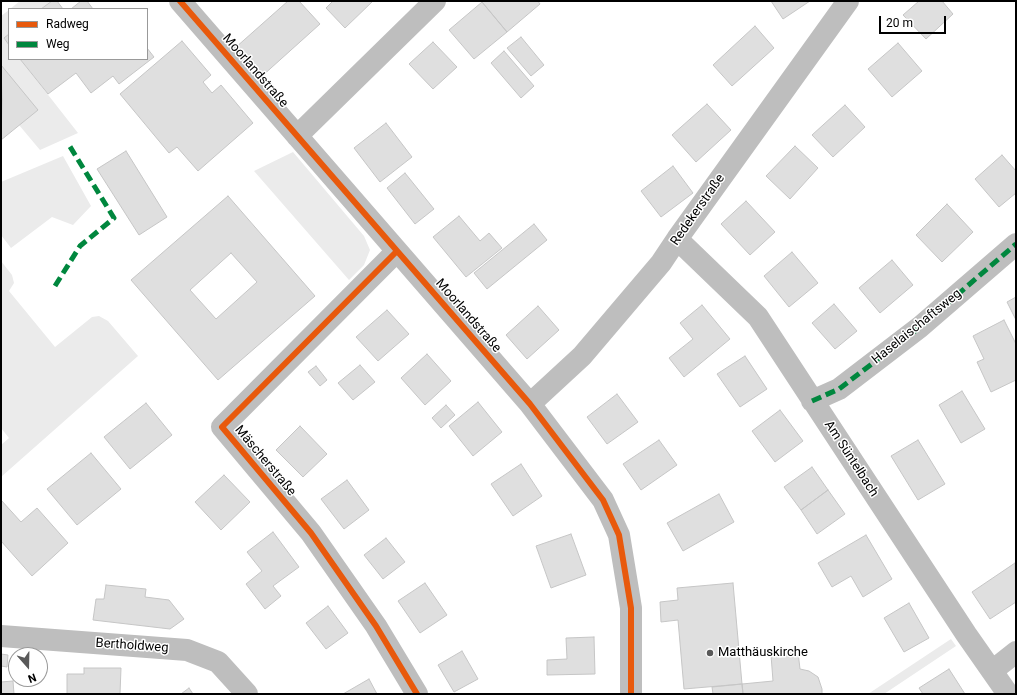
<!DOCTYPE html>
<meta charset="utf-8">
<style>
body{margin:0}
#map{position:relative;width:1017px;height:695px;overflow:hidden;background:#fff;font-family:Roboto,sans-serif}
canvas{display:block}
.frame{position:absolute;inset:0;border:2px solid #000;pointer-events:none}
.legend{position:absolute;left:8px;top:8px;width:140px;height:52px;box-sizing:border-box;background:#fff;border:1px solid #999;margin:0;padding:5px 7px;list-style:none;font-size:12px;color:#000}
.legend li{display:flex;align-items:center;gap:8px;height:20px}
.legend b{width:20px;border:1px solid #999}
.north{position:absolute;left:8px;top:647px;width:40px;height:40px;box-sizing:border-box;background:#fff;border:1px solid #999;border-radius:50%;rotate:160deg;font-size:11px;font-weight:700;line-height:16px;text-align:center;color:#000}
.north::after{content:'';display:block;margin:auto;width:14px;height:18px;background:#595959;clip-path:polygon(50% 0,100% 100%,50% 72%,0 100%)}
.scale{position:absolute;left:879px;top:16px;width:67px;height:18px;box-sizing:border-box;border:2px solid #000;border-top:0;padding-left:5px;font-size:12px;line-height:14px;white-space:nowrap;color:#000;-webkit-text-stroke:3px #fff;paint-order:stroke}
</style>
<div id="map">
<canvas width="1017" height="695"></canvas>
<div class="frame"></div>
<ul class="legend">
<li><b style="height:5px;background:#e8590c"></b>Radweg</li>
<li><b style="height:5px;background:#00873e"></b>Weg</li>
</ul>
<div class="north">N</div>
<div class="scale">20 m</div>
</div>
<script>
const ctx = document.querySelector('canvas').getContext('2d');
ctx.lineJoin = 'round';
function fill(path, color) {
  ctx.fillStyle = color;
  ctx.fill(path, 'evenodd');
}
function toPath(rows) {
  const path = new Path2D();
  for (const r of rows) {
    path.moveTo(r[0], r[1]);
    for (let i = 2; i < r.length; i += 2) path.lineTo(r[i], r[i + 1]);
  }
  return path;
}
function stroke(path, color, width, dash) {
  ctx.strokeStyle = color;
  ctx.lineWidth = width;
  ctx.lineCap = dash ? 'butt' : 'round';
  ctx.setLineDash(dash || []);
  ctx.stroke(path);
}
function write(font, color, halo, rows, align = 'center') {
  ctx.font = font + ' Roboto,sans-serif';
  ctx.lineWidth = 3;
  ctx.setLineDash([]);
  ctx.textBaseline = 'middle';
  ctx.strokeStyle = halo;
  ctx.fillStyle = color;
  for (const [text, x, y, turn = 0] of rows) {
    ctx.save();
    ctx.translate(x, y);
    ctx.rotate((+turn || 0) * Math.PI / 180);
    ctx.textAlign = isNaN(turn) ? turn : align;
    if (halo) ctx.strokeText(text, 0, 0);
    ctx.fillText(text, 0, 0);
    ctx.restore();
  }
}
const green = toPath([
 [20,1,52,1,41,9,10,9],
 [9,10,9,34,4,38,9,45,9,59,20,59,78,133,40,150,19,125,1,65,1,16],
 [293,152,364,236,370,250,364,265,349,280,254,171],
 [63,156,91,206,73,225,52,217,11,248,1,235,1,182],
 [1,261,12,275,14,283,9,291,55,347,92,317,99,316,108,321,138,356,1,477,1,445,9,438,1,428],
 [951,639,956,646,884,694,868,694]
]);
const building = toPath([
 [52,1,57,1,63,9,41,9,52,1],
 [81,1,87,1,93,9,71,9,81,1],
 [288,1,299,1,320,24,261,77,235,48,288,1],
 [333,1,373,1,345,28,326,8,333,1],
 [483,1,538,1,540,4,507,32,482,2,483,1],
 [771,1,810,1,783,19,771,1],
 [919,1,942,1,953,14,926,39,903,15,919,1],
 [482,2,507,32,474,59,449,30,482,2],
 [755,26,774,48,732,86,713,65,755,26],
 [9,34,9,45,4,38,9,34],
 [521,37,544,65,531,76,507,48,521,37],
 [182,41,211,75,203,82,212,93,221,85,253,123,198,171,177,147,169,153,120,94,182,41],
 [433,42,457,67,433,89,409,64,433,42],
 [898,43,922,71,892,97,868,69,898,43],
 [147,48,154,57,119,84,113,76,91,93,76,73,48,94,20,59,147,59,147,48],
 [504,51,534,86,521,98,491,63,504,51],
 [1,65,38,110,1,140,2,100,1,65],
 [707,104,731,130,696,162,672,135,707,104],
 [845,105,865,127,833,157,812,135,845,105],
 [386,123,412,157,380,182,354,148,386,123],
 [795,146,818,168,790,199,766,176,795,146],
 [126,151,167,217,139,235,97,169,126,151],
 [1002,155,1016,171,1016,193,999,207,975,179,1002,155],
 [673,166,693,193,661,217,641,191,673,166],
 [405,173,434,209,415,224,387,188,405,173],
 [228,196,315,296,218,380,131,280,228,196],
 [231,253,257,282,216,319,190,290,231,253],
 [746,201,775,232,750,255,721,224,746,201],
 [947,204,973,232,942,262,916,235,947,204],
 [459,216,480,241,489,233,502,248,466,277,433,237,459,216],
 [534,224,547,240,487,289,474,273,534,224],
 [792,252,818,283,789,307,764,276,792,252],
 [892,260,913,285,880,313,859,288,892,260],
 [1016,297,1016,320,1007,302,1016,297],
 [834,304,857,331,835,349,812,323,834,304],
 [702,305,730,339,684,377,669,358,693,339,680,323,702,305],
 [538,306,559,330,527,359,506,335,538,306],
 [387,310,409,334,378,361,356,337,387,310],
 [1004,320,1016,344,1016,380,991,392,977,362,984,359,973,336,1004,320],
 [427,354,451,381,425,405,401,378,427,354],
 [745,356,767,389,740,407,717,374,745,356],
 [360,365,375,382,353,400,338,383,360,365],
 [316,366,327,380,320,386,308,372,316,366],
 [962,391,985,429,961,443,939,405,962,391],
 [617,394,638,422,607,444,587,417,617,394],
 [478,402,502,432,473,456,449,426,478,402],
 [146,403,172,435,130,469,104,437,146,403],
 [446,405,455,415,441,428,432,418,446,405],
 [780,410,803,441,775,462,752,431,780,410],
 [300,426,327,454,303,477,276,450,300,426],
 [659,440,677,465,641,490,623,464,659,440],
 [918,440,945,484,918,500,891,456,918,440],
 [91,453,121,489,77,525,47,489,91,453],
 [521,464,542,496,513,516,491,484,521,464],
 [812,467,828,490,801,510,784,487,812,467],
 [224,475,250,502,221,530,195,502,224,475],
 [347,480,369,510,344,529,321,499,347,480],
 [828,490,845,514,817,534,801,510,828,490],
 [719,494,734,522,683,551,667,523,719,494],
 [1,500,21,522,37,508,68,543,32,576,1,541,1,500],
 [273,532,299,567,273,586,281,596,265,609,246,584,262,571,247,552,273,532],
 [571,534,586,575,551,588,536,546,571,534],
 [866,535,892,579,863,597,851,576,832,587,818,563,866,535],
 [386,538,405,562,383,579,364,555,386,538],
 [1015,563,1016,602,990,619,972,592,1015,563],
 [425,583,447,615,420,633,398,601,425,583],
 [733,583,742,684,684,689,678,620,661,622,660,602,678,600,677,588,733,583],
 [106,585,146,589,145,597,169,600,184,619,170,629,93,620,96,599,104,599,106,585],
 [909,603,929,638,904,652,884,618,909,603],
 [328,606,348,633,326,649,306,623,328,606],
 [594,637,595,674,547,675,547,660,567,659,566,638,594,637],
 [462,651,478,679,454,692,438,665,462,651],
 [798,652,800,669,809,671,818,677,822,689,822,694,743,694,742,684,773,681,771,655,798,652],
 [1,654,8,655,7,667,1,666,1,654],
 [84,668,121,668,120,694,67,694,67,674,84,674,84,668],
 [949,669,965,694,923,694,919,688,949,669],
 [369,679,377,694,343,694,369,679],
 [13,681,14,694,1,694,1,682,13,681],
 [742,684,743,694,713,694,712,687,742,684],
 [189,688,193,694,181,694,189,688]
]);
const street = toPath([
 [180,1,530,404,603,500,619,535,631,608,631,694],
 [297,136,435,1],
 [677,239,758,317,966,634,1008,694],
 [397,251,222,427,311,533,376,626,417,694],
 [812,401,839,389,920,327,1016,244],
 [530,404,582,356,661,263,677,239,848,1],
 [1,636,187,650,218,662,247,694],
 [992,671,1016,652]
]);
const quiet = toPath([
 [55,286,80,246,114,218,69,145],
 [812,401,839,389,920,327,1016,244]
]);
const cycleway = toPath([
 [180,1,530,404,603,500,619,535,631,608,631,694],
 [397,251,222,427,311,533,376,626,417,694]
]);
const markers = [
 [710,653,4,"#595959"]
];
const streetNames = [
 ["Moorlandstraße",255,71,49],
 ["Redekerstraße",698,210,-55],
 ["Moorlandstraße",468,316,49],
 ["Haselaischaftsweg",917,327,-39],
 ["Am Süntelbach",851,459,57],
 ["Mäscherstraße",265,461,50],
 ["Bertholdweg",132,646,4]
];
const poiNames = [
 ["Matthäuskirche",718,653]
];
fill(green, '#ebebeb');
fill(building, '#dfdfdf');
stroke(building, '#c6c6c6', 1);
stroke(street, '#bebebe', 22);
stroke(quiet, '#00873e', 5, [10, 5]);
stroke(cycleway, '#e8590c', 6);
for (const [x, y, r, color] of markers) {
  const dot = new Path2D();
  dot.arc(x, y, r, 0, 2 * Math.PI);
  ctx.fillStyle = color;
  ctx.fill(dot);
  stroke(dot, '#fff', 1.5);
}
write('13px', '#000', '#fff', streetNames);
write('13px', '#000', '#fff', poiNames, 'left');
</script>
